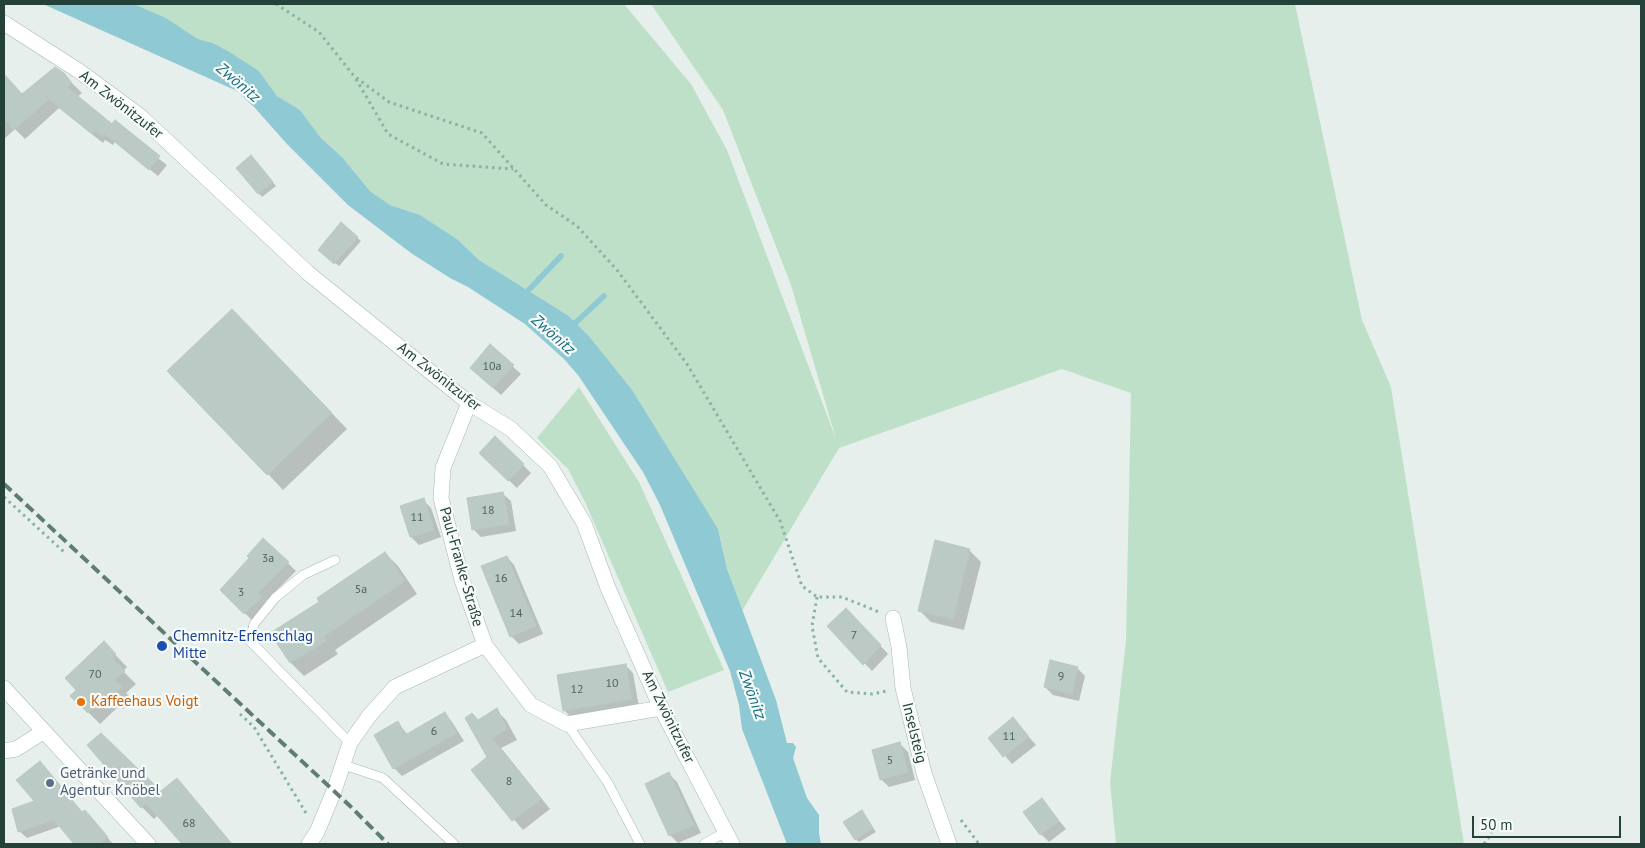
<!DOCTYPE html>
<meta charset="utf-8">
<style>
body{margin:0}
#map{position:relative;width:1645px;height:848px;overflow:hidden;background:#e6efeb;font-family:"PT Sans",sans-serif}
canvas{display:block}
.frame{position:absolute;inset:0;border:5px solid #24423a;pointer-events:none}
.scale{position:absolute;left:1472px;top:816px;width:149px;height:22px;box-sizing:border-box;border:2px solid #24423a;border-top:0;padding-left:6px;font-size:15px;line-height:18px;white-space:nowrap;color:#24423a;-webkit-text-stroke:4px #f7fbf9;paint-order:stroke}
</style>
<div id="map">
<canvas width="1645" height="848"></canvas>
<div class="frame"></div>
<div class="scale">50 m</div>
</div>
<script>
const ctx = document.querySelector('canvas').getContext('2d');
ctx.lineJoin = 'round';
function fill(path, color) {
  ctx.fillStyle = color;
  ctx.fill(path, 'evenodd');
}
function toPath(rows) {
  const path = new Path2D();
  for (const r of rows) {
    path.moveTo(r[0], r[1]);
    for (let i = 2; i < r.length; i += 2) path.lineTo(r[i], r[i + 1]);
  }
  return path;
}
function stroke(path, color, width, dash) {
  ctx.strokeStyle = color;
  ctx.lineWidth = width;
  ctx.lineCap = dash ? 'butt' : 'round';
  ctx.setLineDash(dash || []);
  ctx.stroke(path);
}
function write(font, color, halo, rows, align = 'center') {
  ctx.font = font + ' "PT Sans",sans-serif';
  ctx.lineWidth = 4.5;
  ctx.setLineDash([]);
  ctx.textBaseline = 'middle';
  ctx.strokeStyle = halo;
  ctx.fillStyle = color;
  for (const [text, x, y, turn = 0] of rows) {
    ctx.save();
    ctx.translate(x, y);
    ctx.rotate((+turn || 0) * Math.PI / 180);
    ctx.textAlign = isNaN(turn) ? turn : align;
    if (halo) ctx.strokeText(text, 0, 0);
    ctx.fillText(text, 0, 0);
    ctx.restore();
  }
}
const green = toPath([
 [134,4,624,4,691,84,727,150,836,439,791,285,723,110,651,4,1295,4,1362,320,1391,387,1464,844,1116,844,1110,782,1126,640,1131,393,1062,369,839,448,742,611,727,569,718,529,588,335,569,316,479,260,457,239,420,215,390,205,370,191,342,157,321,138,300,110,277,96,259,71,213,43,198,39,166,18],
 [579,387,639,482,724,670,668,692,585,502,568,469,537,438]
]);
const water = toPath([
 [43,4,134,4,166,18,198,39,213,43,231,53,259,71,277,96,300,110,321,138,342,157,370,191,390,205,420,215,457,239,479,260,569,316,588,335,632,390,718,529,727,569,776,700,787,743,793,743,796,747,793,758,807,798,819,815,819,833,821,844,787,844,742,729,739,705,730,671,660,505,643,472,578,375,564,359,525,324,468,287,450,278,411,253,348,205,287,144,255,108,237,91]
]);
const shadow = toPath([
 [63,74,82,93,77,97,167,165,158,176,115,142,113,145,105,140,103,143,59,108,25,139,15,129,4,139,4,75,22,95],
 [255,160,276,186,262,197,238,168],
 [341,224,361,241,339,266,324,254],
 [248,326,347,429,283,490,268,474],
 [490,346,521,374,501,395,471,368],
 [488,461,523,465,531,473,517,488],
 [503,494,511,501,516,531,481,537,473,529],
 [423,500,431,508,441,537,419,545,411,537,402,507],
 [263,539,296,571,265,602,268,605,253,621,221,590,251,558],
 [969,550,981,562,964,630,931,622,919,610],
 [385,553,398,566,417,594,335,650,338,654,304,676,291,663,321,602],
 [507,557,514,565,543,634,519,644,511,636],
 [854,617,888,654,872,671,829,626],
 [104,643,127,667,123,671,136,684,126,693,133,700,123,709,120,705,100,724,72,696,78,690],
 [625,665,633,673,639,707,572,718,564,710],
 [1077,668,1085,676,1079,701,1053,695,1045,687],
 [496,710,506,720,517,740,501,748,550,809,523,830,472,770,488,757,478,721],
 [445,714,452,722,464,741,402,776,394,768,375,735,398,723,408,735],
 [1013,719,1036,745,1012,764,990,738],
 [900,744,908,752,915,780,889,787,881,779],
 [89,745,161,793,177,780,230,844,183,844,158,815,154,819,142,807],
 [669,774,677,782,701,833,678,843,670,835],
 [1042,800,1066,829,1049,842,1041,834],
 [36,802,82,813,85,811,113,844,75,844,61,826,27,838,19,831],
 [862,812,876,832,859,842,856,839]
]);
const stream = toPath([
 [523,296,561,256],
 [571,327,604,296]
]);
const building = toPath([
 [55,67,64,73,72,83,67,87,112,124,102,136,95,130,92,134,49,99,14,130,4,119,4,74,22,94,55,67],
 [115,120,160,156,149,170,104,133,115,120],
 [251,155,273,182,258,194,236,168,251,155],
 [341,222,358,237,334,264,318,250,341,222],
 [232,309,332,413,267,475,167,371,232,309],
 [490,344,514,365,493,388,470,368,490,344],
 [495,436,524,464,508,481,479,453,495,436],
 [503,492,509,524,472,530,467,498,503,492],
 [424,498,434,530,410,537,400,506,424,498],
 [263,538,289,562,258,593,262,597,244,614,220,590,249,558,247,556,263,538],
 [935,540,970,549,953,619,918,611,935,540],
 [385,552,405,581,323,637,326,641,290,663,270,633,319,602,317,598,385,552],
 [507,556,536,626,510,637,481,566,507,556],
 [846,608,881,645,863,665,827,626,846,608],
 [104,641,116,654,112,658,125,671,115,680,122,687,111,698,107,694,88,713,70,696,76,690,65,678,104,641],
 [1050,660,1078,667,1072,694,1044,687,1050,660],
 [626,664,632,699,563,711,557,675,626,664],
 [497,708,507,729,492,738,541,799,512,821,471,770,487,757,465,718,472,713,478,720,497,708],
 [445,712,457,733,393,769,374,735,398,721,405,735,445,712],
 [1013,717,1029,737,1003,757,988,738,1013,717],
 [101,733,161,791,177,778,232,844,182,844,146,803,141,808,87,745,101,733],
 [900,742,908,772,880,780,872,750,900,742],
 [40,761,82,812,85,810,108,837,99,844,74,844,54,820,18,832,12,809,34,801,16,780,40,761],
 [669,772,694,825,669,836,645,784,669,772],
 [1042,798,1059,821,1040,835,1023,812,1042,798],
 [862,810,873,828,855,840,843,822,862,810]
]);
const path = toPath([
 [276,4,319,32,354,76,389,102,482,133,546,205,577,226,617,270,687,364,780,521,802,586,817,597,842,597,879,612],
 [356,79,388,134,443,164,513,169],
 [4,497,64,552],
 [817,597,812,626,818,658,847,692,872,694,887,691],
 [240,714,254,727,306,813],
 [961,820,979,844],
 [1484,844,1492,833]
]);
const service = toPath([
 [335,560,303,575,275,598,254,624,250,641,350,743],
 [567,724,608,783,640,844],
 [344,765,383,778,454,844],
 [704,844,727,831]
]);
const minor = toPath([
 [4,23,79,71,140,116,308,273,469,403,511,429,550,466,584,523,608,588,661,708,732,844],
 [469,403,443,468,441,498,462,580,485,645,531,705,567,724,661,708],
 [893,618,899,647,903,688,924,773,949,844],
 [4,751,16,749,43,732],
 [309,844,317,832,334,791,350,743,369,716,395,687,485,645]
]);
const secondary = toPath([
 [4,688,148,844]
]);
const rail = toPath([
 [4,484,349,805,388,844]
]);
const markers = [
 [162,646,6,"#1a4fb4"],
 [81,702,5,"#e8710a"],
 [50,783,5,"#5c6f8a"]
];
const numberNames = [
 ["10a",492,367],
 ["18",488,511],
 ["11",417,518],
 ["3a",268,559],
 ["16",501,579],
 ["5a",361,590],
 ["3",241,593],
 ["14",516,614],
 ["7",854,636],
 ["70",95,675],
 ["9",1061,677],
 ["10",612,684],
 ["12",577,690],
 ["6",434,732],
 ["11",1009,737],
 ["5",890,761],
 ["8",509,782],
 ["68",189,824]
];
const streetNames = [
 ["Am Zwönitzufer",121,105,38],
 ["Am Zwönitzufer",439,377,38],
 ["Paul-Franke-Straße",461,567,74],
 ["Am Zwönitzufer",668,717,64],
 ["Inselsteig",914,733,76]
];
const transitNames = [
 ["Chemnitz-Erfenschlag",173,637],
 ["Mitte",173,654]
];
const foodNames = [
 ["Kaffeehaus Voigt",91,702]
];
const serviceNames = [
 ["Getränke und",60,774],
 ["Agentur Knöbel",60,791]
];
const waterNames = [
 ["Zwönitz",238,83,40],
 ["Zwönitz",553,335,41],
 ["Zwönitz",752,695,70]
];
fill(green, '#bfe0c8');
fill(water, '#8ec9d4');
fill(shadow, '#0003');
stroke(stream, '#8ec9d4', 5.5);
fill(building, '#bbcac4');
stroke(building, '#b8c9c2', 1);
stroke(service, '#a8b8b2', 10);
stroke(minor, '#a8b8b2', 16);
stroke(secondary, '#a4bbb3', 16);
stroke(path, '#86b3a5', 3, [2.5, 4]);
stroke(service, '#fff', 9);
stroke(minor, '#fff', 15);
stroke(secondary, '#fff', 15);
stroke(rail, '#5f7d75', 4, [10, 5]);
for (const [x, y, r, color] of markers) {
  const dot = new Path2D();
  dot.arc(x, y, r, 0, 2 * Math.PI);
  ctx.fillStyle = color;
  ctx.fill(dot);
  stroke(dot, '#f7fbf9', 2);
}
write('12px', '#4a645c', null, numberNames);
write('15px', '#24423a', '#f7fbf9', streetNames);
write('15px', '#164399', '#f7fbf9', transitNames, 'left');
write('15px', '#c56008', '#f7fbf9', foodNames, 'left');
write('15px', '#4e5e75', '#f7fbf9', serviceNames, 'left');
write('italic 16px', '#1c6f80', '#f7fbf9', waterNames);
</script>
